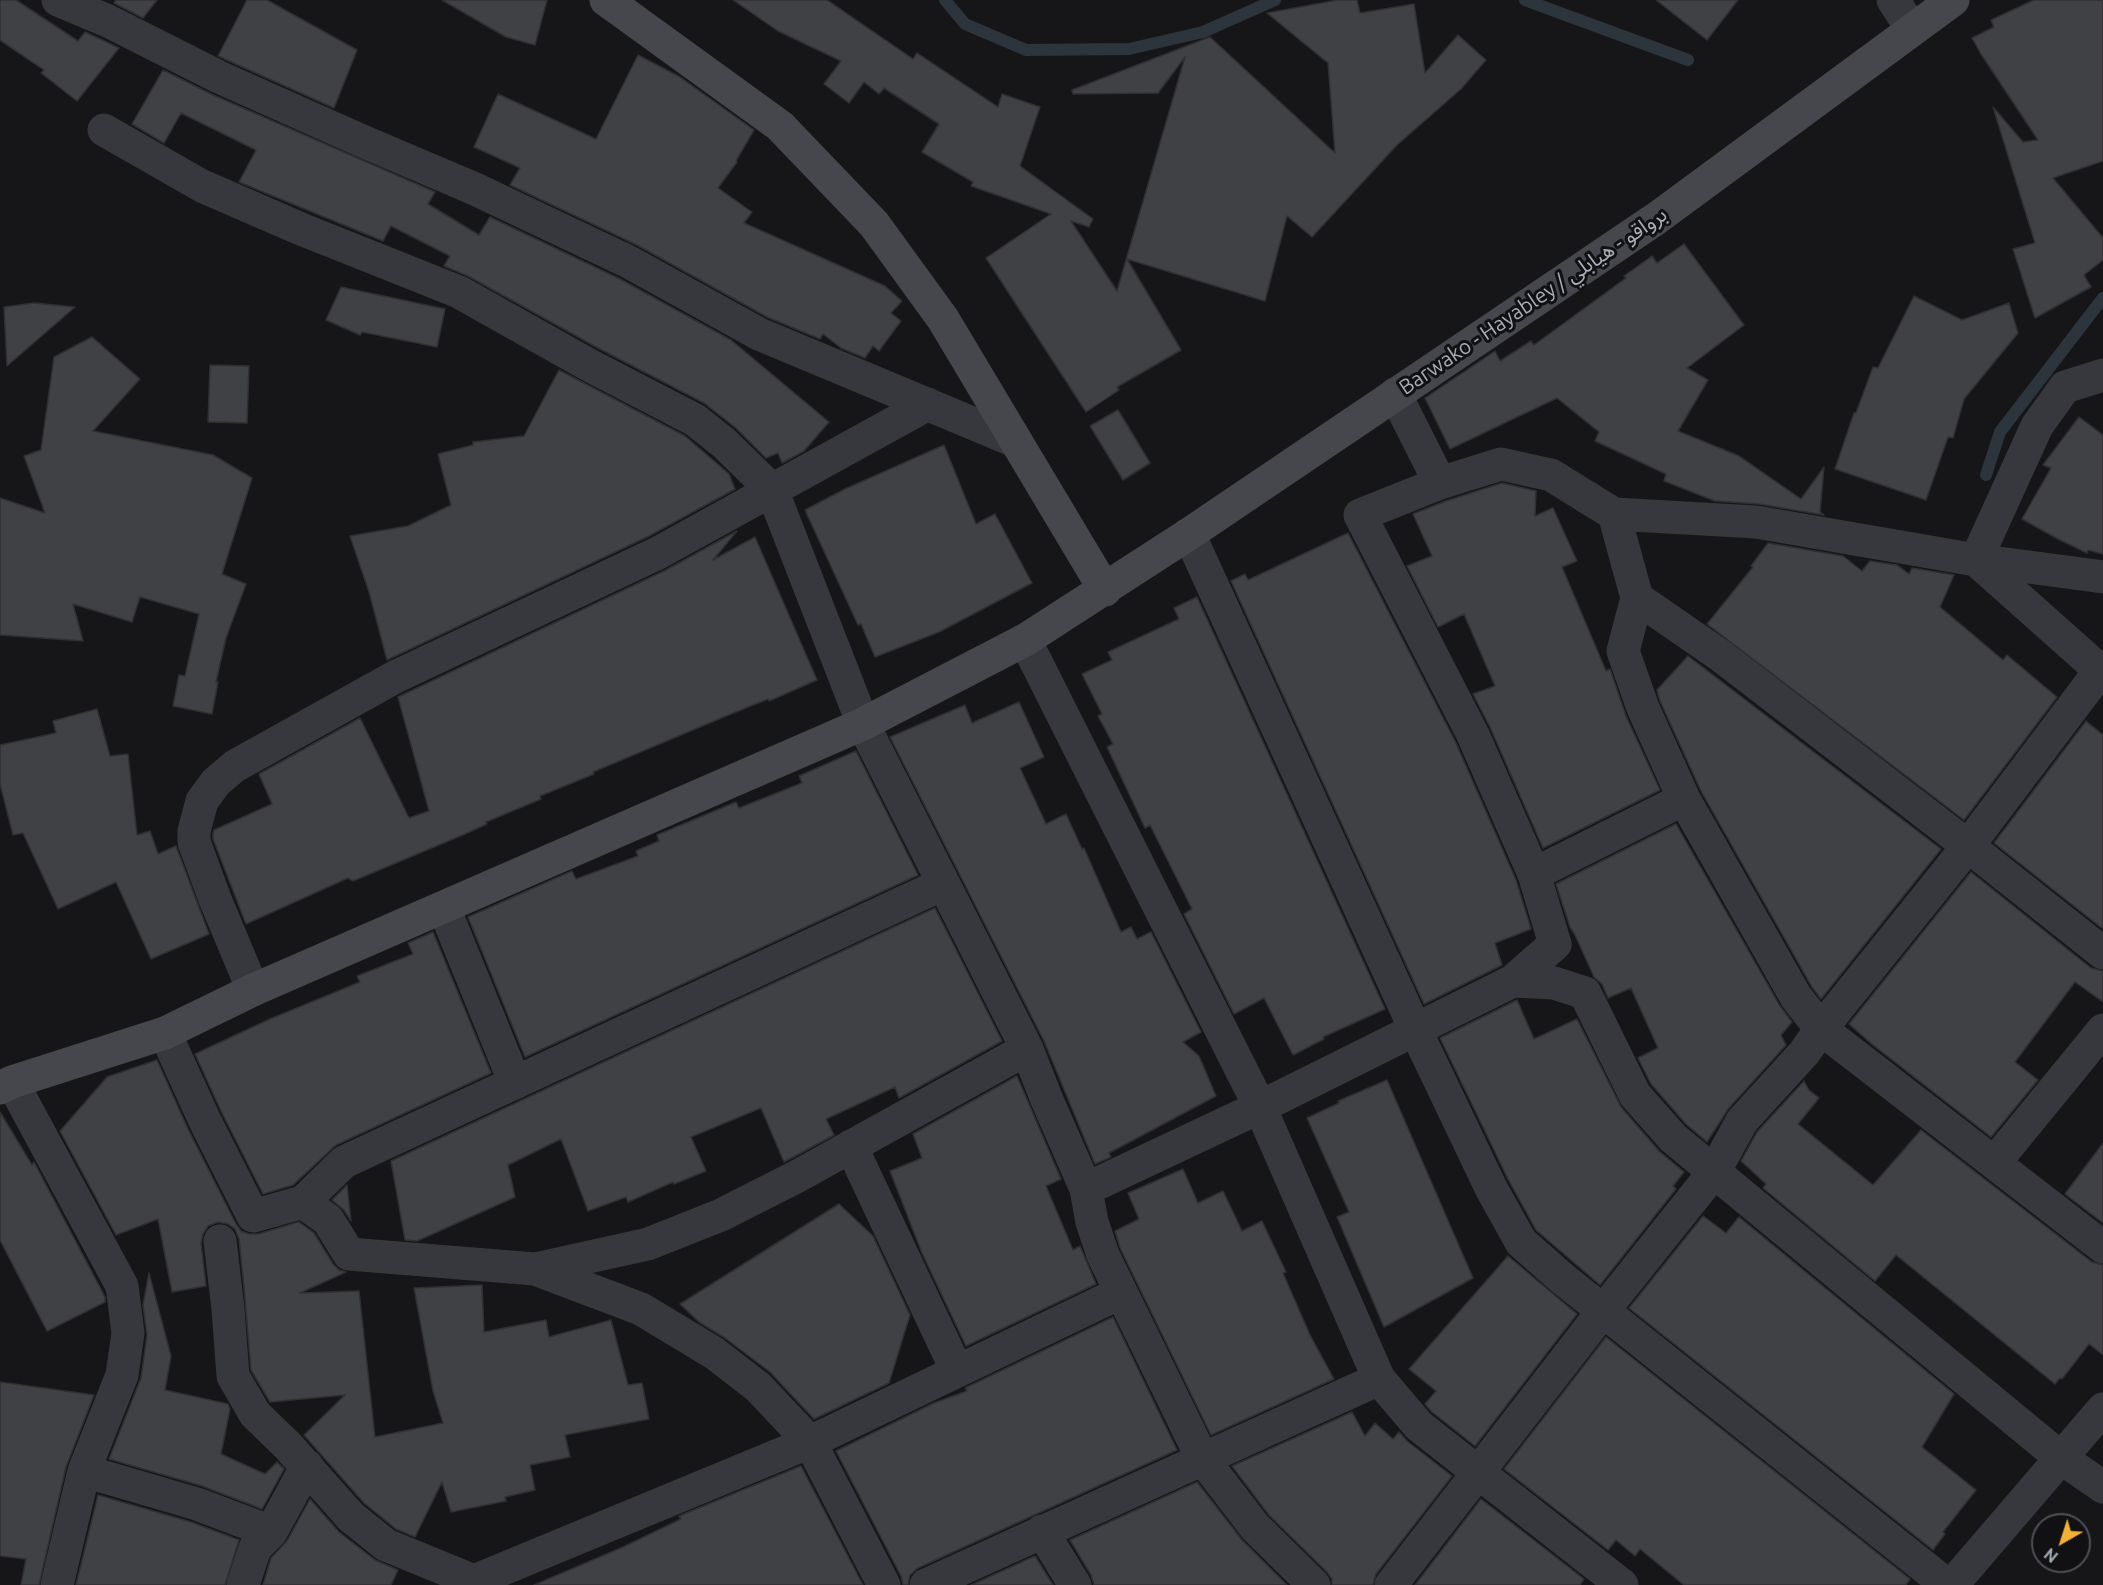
<!DOCTYPE html>
<meta charset="utf-8">
<style>
body{margin:0}
#map{position:relative;width:2103px;height:1585px;overflow:hidden;background:#161618;font-family:Ubuntu,sans-serif}
canvas{display:block}
.north{position:absolute;left:2031px;top:1513px;width:60px;height:60px;box-sizing:border-box;background:#111113;border:2px solid #4d4f55;border-radius:50%;rotate:219deg;font-size:16px;font-weight:700;line-height:24px;text-align:center;color:#a8adb8}
.north::after{content:'';display:block;margin:auto;width:21px;height:27px;background:#f2b134;clip-path:polygon(50% 0,100% 100%,50% 72%,0 100%)}
</style>
<div id="map">
<canvas width="2103" height="1585"></canvas>
<div class="north">N</div>
</div>
<script>
const ctx = document.querySelector('canvas').getContext('2d');
ctx.lineJoin = 'round';
function toPath(rows) {
  const path = new Path2D();
  for (const r of rows) {
    path.moveTo(r[0], r[1]);
    for (let i = 2; i < r.length; i += 2) path.lineTo(r[i], r[i + 1]);
  }
  return path;
}
function stroke(path, color, width, dash) {
  ctx.strokeStyle = color;
  ctx.lineWidth = width;
  ctx.lineCap = dash ? 'butt' : 'round';
  ctx.setLineDash(dash || []);
  ctx.stroke(path);
}
function fill(path, color) {
  ctx.fillStyle = color;
  ctx.fill(path, 'evenodd');
}
function write(font, color, halo, rows, align = 'center') {
  ctx.font = font + ' Ubuntu,"Noto Sans Arabic",sans-serif';
  ctx.lineWidth = 6;
  ctx.setLineDash([]);
  ctx.textBaseline = 'middle';
  ctx.strokeStyle = halo;
  ctx.fillStyle = color;
  for (const [text, x, y, turn = 0] of rows) {
    ctx.save();
    ctx.translate(x, y);
    ctx.rotate((+turn || 0) * Math.PI / 180);
    ctx.textAlign = isNaN(turn) ? turn : align;
    if (halo) ctx.strokeText(text, 0, 0);
    ctx.fillText(text, 0, 0);
    ctx.restore();
  }
}
const stream = toPath([
 [945,0,965,24,1026,50,1129,49,1203,32,1275,0],
 [1525,0,1688,60],
 [1986,475,2000,432,2103,298]
]);
const building = toPath([
 [0,0,16,0,78,41,85,32,119,48,77,101,41,73,44,70,0,40,0,0],
 [116,0,157,0,143,18,114,3,116,0],
 [247,0,267,0,357,50,334,108,218,56,247,0],
 [442,0,547,0,535,45,506,37,442,0],
 [733,0,827,0,913,59,917,53,998,107,1002,94,1040,107,1020,166,1093,219,1089,227,1071,221,1117,291,1185,57,1158,93,1073,94,1072,90,1210,37,1335,153,1328,63,1267,13,1338,0,1357,0,1360,13,1414,4,1425,73,1458,35,1486,60,1461,89,1397,145,1312,237,1287,216,1265,301,1127,259,1181,350,1117,387,1119,390,1086,412,986,258,1051,214,971,186,973,182,922,152,939,124,884,88,879,94,864,82,849,103,824,84,841,61,778,31,733,0],
 [1656,0,1738,0,1707,40,1656,0],
 [2034,0,2103,0,2103,161,2053,178,2103,238,2103,260,2084,275,2091,287,2035,318,2013,249,2035,243,1993,107,2023,142,2038,140,1981,54,1972,38,1994,27,1991,20,2034,0],
 [638,55,680,77,754,130,736,161,737,162,718,188,752,212,744,223,885,286,902,301,891,313,901,321,879,351,873,346,865,358,841,348,823,334,820,339,767,317,637,245,510,185,520,168,474,147,498,94,596,139,638,55],
 [163,70,211,94,435,192,428,204,479,235,490,217,620,279,731,340,829,422,804,451,782,463,778,453,766,458,736,428,704,403,598,348,468,276,444,266,450,256,391,226,383,241,239,182,256,150,181,113,164,143,132,124,163,70],
 [1684,244,1744,325,1687,368,1708,380,1678,431,1739,456,1801,499,1824,467,1820,512,1824,515,1759,504,1715,501,1664,481,1666,474,1595,441,1599,432,1557,398,1450,449,1425,398,1495,351,1500,361,1531,341,1534,345,1626,278,1624,276,1652,256,1657,263,1684,244],
 [341,287,445,309,437,347,362,332,360,335,326,320,341,287],
 [1914,296,1962,320,2009,303,2018,333,1964,399,1953,438,1948,437,1926,500,1835,469,1854,413,1856,413,1873,367,1878,368,1914,296],
 [34,303,75,307,7,366,4,307,34,303],
 [92,337,140,379,93,431,213,455,252,478,222,574,246,584,226,638,216,682,218,682,212,714,173,706,179,675,185,676,199,614,140,597,132,622,73,604,83,641,0,635,0,498,45,513,24,456,41,450,54,357,92,337],
 [210,365,249,366,247,423,208,422,210,365],
 [559,370,685,436,729,474,735,489,649,536,387,660,369,592,350,536,408,526,451,505,438,454,473,445,473,442,524,436,559,370],
 [1118,410,1150,463,1123,480,1090,426,1118,410],
 [2079,417,2103,435,2103,554,2088,550,2087,553,2058,539,2022,519,2051,468,2043,465,2079,417],
 [944,445,976,524,995,514,1032,583,939,632,875,657,861,624,858,625,805,510,845,489,944,445],
 [1502,483,1536,491,1535,516,1553,508,1577,561,1562,567,1606,671,1610,669,1626,716,1660,790,1543,848,1490,727,1473,694,1495,686,1464,614,1438,627,1407,566,1432,556,1413,514,1446,501,1502,483],
 [737,531,713,560,755,537,817,680,769,701,768,699,726,716,593,772,594,774,540,796,541,799,486,822,487,824,465,834,353,881,348,878,246,924,213,839,213,833,214,830,272,804,259,774,360,718,409,818,429,811,398,697,666,570,737,531],
 [1348,533,1456,743,1516,880,1531,929,1495,943,1502,965,1424,1004,1231,581,1245,574,1248,580,1348,533],
 [1768,543,1843,556,1862,571,1870,561,1897,565,1909,574,1912,568,1954,575,1940,607,2003,660,2007,655,2057,697,1964,820,1707,624,1753,567,1751,566,1768,543],
 [1197,597,1385,1009,1323,1037,1324,1039,1293,1055,1264,998,1234,1014,1184,914,1192,909,1150,825,1145,828,1107,747,1113,744,1098,716,1102,714,1082,674,1112,660,1108,652,1179,619,1174,608,1197,597],
 [1688,656,1941,849,1821,999,1812,987,1701,791,1660,701,1657,690,1688,656],
 [1019,702,1044,757,1020,768,1046,824,1066,814,1082,849,1084,848,1121,932,1131,927,1137,939,1151,932,1201,1032,1183,1042,1199,1056,1216,1096,1109,1153,1111,1157,1095,1164,1044,1041,890,737,965,705,972,723,1019,702],
 [97,709,110,756,128,754,137,835,150,831,158,854,176,846,209,934,151,959,116,882,58,909,23,833,13,835,0,784,0,745,56,733,53,721,97,709],
 [2086,721,2103,735,2103,929,1994,843,2086,721],
 [856,751,918,875,525,1057,468,917,572,871,576,879,638,856,636,851,659,841,657,835,736,802,739,808,802,783,799,776,856,751],
 [1676,824,1780,1006,1792,1022,1781,1035,1786,1045,1728,1109,1707,1142,1686,1124,1651,1084,1638,1058,1658,1048,1631,988,1608,998,1602,984,1594,977,1575,935,1570,927,1556,884,1676,824],
 [1971,872,2091,968,2103,971,2103,1002,2075,982,2015,1062,2038,1080,1991,1137,1873,1045,1849,1024,1971,872],
 [935,908,1002,1041,899,1098,895,1087,826,1119,834,1135,784,1162,761,1108,691,1137,706,1171,674,1184,673,1182,628,1202,626,1197,588,1211,561,1139,508,1165,515,1197,417,1241,405,1240,391,1161,935,908],
 [433,932,491,1073,336,1145,293,1185,263,1194,222,1113,195,1054,270,1019,360,982,357,976,413,954,408,943,433,932],
 [1517,1000,1534,1039,1577,1019,1621,1107,1659,1151,1684,1172,1673,1186,1676,1189,1600,1285,1536,1230,1508,1179,1440,1038,1517,1000],
 [157,1060,188,1129,236,1224,241,1231,249,1234,258,1234,299,1222,314,1233,333,1264,339,1270,346,1272,300,1293,359,1291,375,1437,443,1423,433,1391,414,1288,482,1285,484,1332,546,1320,549,1337,611,1320,628,1385,642,1383,649,1419,565,1435,570,1457,530,1465,535,1490,505,1497,506,1501,451,1512,442,1482,415,1537,396,1529,364,1503,304,1435,345,1395,270,1402,251,1370,244,1287,239,1239,235,1229,228,1224,218,1222,208,1226,203,1234,201,1243,206,1286,172,1292,158,1219,116,1235,60,1131,107,1077,157,1060],
 [1017,1076,1061,1179,1046,1186,1073,1250,1080,1246,1096,1284,966,1346,922,1253,890,1171,922,1158,913,1134,1017,1076],
 [1387,1080,1473,1278,1384,1327,1337,1217,1349,1212,1307,1118,1339,1103,1338,1101,1387,1080],
 [1804,1081,1809,1090,1819,1098,1798,1124,1873,1185,1921,1130,2092,1262,2103,1265,2103,1355,2089,1344,2062,1379,2060,1378,2055,1384,1896,1255,1875,1281,1763,1188,1766,1184,1741,1161,1757,1132,1804,1081],
 [0,1112,32,1165,34,1162,105,1297,105,1302,47,1331,0,1240,0,1112],
 [2103,1143,2103,1223,2065,1194,2103,1143],
 [1183,1169,1198,1203,1223,1191,1242,1231,1262,1221,1286,1272,1283,1273,1310,1335,1334,1379,1211,1435,1120,1248,1115,1231,1139,1219,1128,1193,1183,1169],
 [347,1185,351,1221,344,1210,332,1200,347,1185],
 [839,1204,873,1236,910,1315,889,1383,814,1419,770,1372,725,1338,699,1322,680,1304,839,1204],
 [1703,1216,1726,1233,1739,1217,1954,1394,1922,1447,1976,1490,1943,1532,1945,1534,1933,1550,1629,1308,1703,1216],
 [1508,1256,1577,1314,1475,1446,1432,1412,1425,1404,1436,1391,1409,1369,1508,1256],
 [149,1273,171,1356,165,1390,228,1404,230,1409,221,1454,265,1474,277,1462,284,1469,262,1509,202,1486,109,1459,141,1378,147,1335,143,1305,149,1273],
 [1113,1317,1177,1450,918,1568,910,1575,908,1585,903,1585,901,1576,836,1451,934,1403,967,1391,965,1388,1113,1317],
 [1606,1337,1910,1579,1906,1585,1684,1585,1640,1549,1635,1556,1616,1540,1608,1550,1504,1469,1606,1337],
 [0,1382,94,1395,66,1467,39,1585,21,1585,26,1559,0,1556,0,1382],
 [1352,1412,1365,1436,1375,1423,1393,1439,1399,1432,1407,1441,1452,1476,1376,1574,1373,1585,1332,1585,1332,1579,1327,1572,1269,1515,1232,1466,1352,1412],
 [801,1466,863,1585,534,1585,623,1547,681,1519,679,1516,801,1466],
 [1197,1482,1242,1540,1287,1585,1094,1585,1091,1575,1070,1540,1197,1482],
 [98,1495,191,1522,239,1540,225,1585,76,1585,98,1495],
 [310,1499,339,1532,375,1560,398,1570,391,1585,263,1585,271,1558,287,1541,310,1499],
 [1481,1499,1584,1579,1580,1585,1415,1585,1481,1499],
 [1035,1556,1053,1585,971,1585,1035,1556]
]);
const street = toPath([
 [58,0,108,21,219,77,360,140,475,189,629,262,759,334,1015,441],
 [1893,0,1912,29],
 [104,130,202,186,301,229,459,292,589,365,695,420,724,443,772,490,863,724,1027,1049,1047,1100,1086,1189],
 [2103,375,2065,387,2037,426,1976,560,2103,673],
 [1395,394,1440,483,1501,464,1551,475,1614,514,1756,522,1976,560,2103,577],
 [1440,483,1360,515,1473,735,1534,874,1555,944,1513,981],
 [1614,514,1637,598,1623,651,1643,708,1684,799,1796,997,1821,1029,1968,846,2100,671],
 [1189,534,1415,1029,1491,1188,1521,1242,1563,1279,1947,1585],
 [1637,598,1721,656,1968,846,2103,953],
 [1025,640,1260,1107,1379,1379,1419,1426,1622,1585],
 [1534,874,1684,799],
 [444,908,515,1083],
 [253,990,215,899,194,842,194,831,202,801,216,782,235,766,395,677,658,553,928,404],
 [165,1033,205,1121,253,1216,303,1202,344,1162,943,884],
 [12,1082,122,1286,128,1333,122,1375,84,1471,57,1585],
 [851,1146,957,1371],
 [1995,1162,2103,1030],
 [303,1202,328,1220,349,1254,535,1269,641,1309,714,1353,758,1387,810,1442,884,1585],
 [220,1241,228,1309,233,1376,255,1414,288,1446,351,1517,386,1545,474,1581],
 [535,1269,648,1244,721,1215,796,1177,1027,1049],
 [84,1471,197,1504,271,1532],
 [1042,1531,1075,1585],
 [243,1585,255,1548,271,1532,307,1466],
 [476,1585,474,1581,810,1442,1120,1293],
 [926,1585,1379,1379],
 [1314,1585,1255,1527,1202,1458,1103,1255,1092,1222,1086,1189,1260,1107,1513,981,1554,983,1585,993,1635,1095,1673,1138,2061,1458,2103,1487],
 [1391,1585,1603,1311,1714,1172,1742,1121,1804,1053,1821,1029,2103,1247],
 [1952,1585,2103,1409]
]);
const secondary = toPath([
 [606,0,780,126,874,224,943,319,1105,590],
 [0,1088,12,1082,165,1033,253,990,863,724,1025,640,1189,534,1657,218,1953,0]
]);
const streetNames = [
 ["Barwako - Hayabley / برواقو - هيابلي",1533,301,-34]
];
stroke(stream, '#2c353c', 12);
fill(building, '#404145');
stroke(building, '#303034', 1.5);
stroke(street, '#37383d', 33);
stroke(secondary, '#45474d', 33);
write('21px', '#a8adb8', '#111113', streetNames);
</script>
